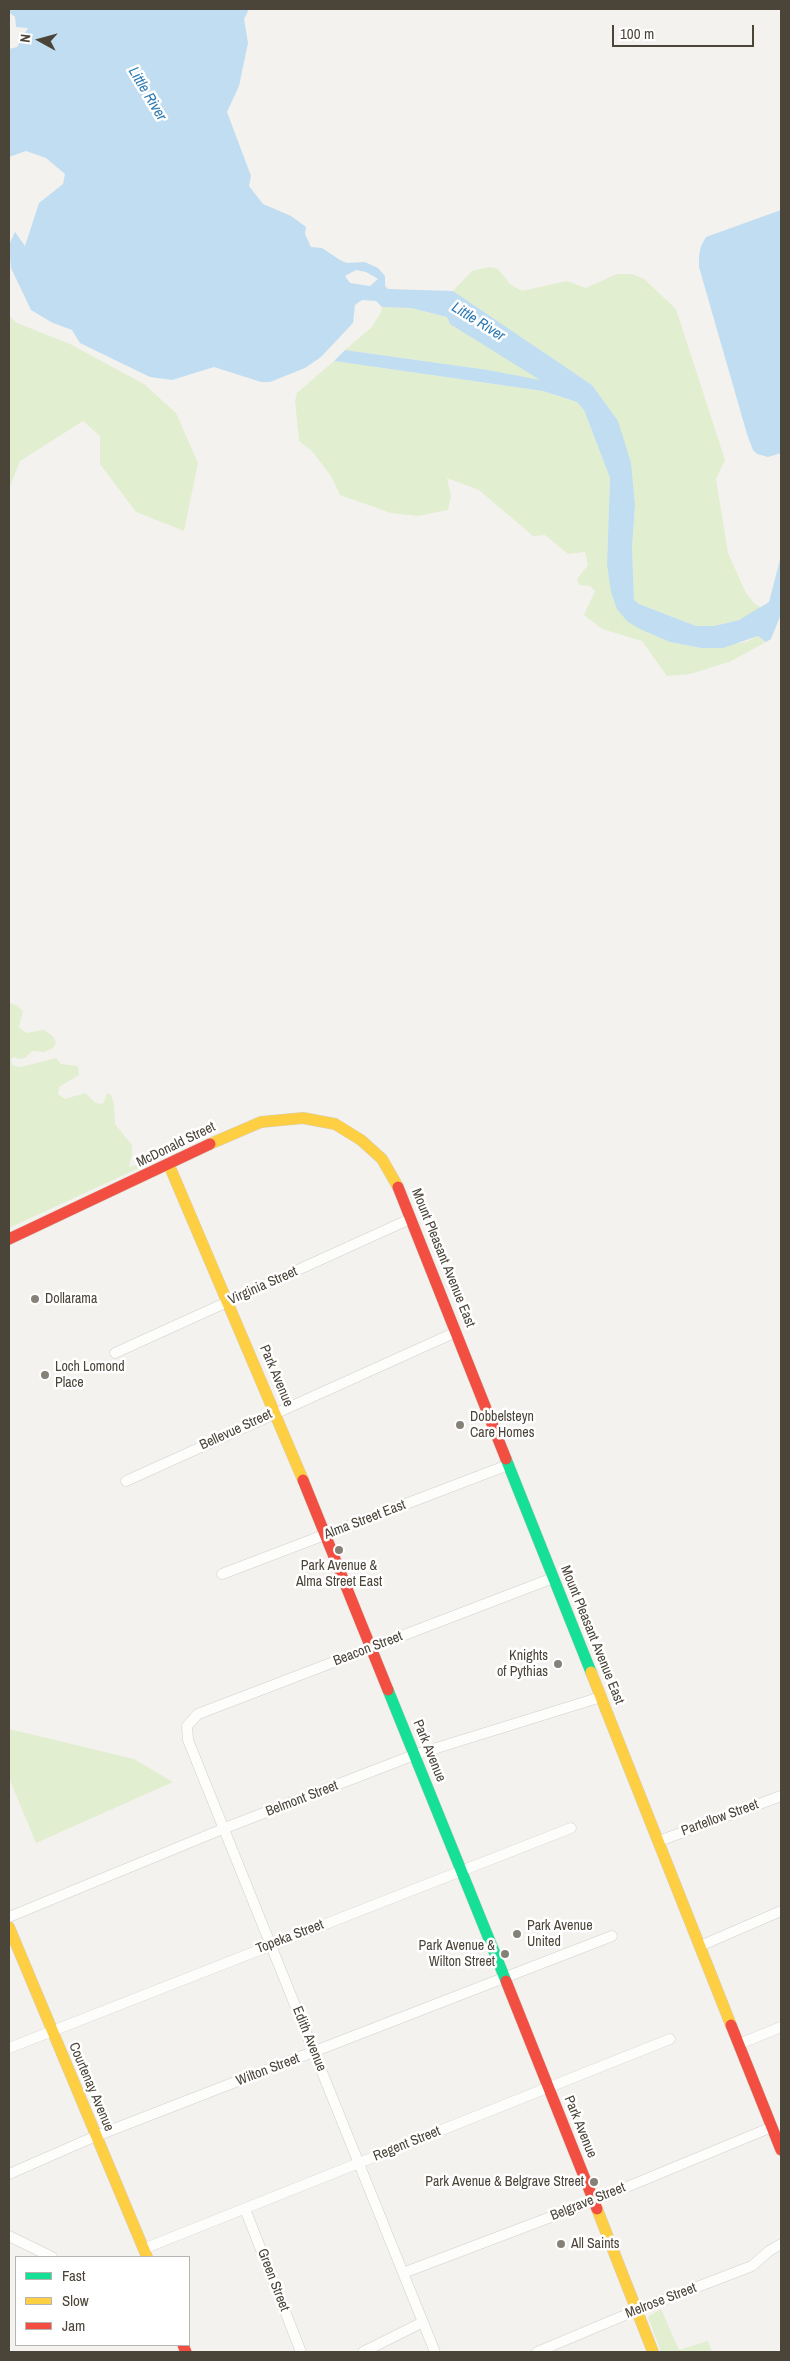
<!DOCTYPE html>
<style>
body{margin:0}
#map{position:relative;width:790px;height:2361px;overflow:hidden;background:#f4f2ee;font-family:"Archivo Narrow",sans-serif}
canvas{display:block}
.frame{position:absolute;inset:0;border:10px solid #4b4439;pointer-events:none}
.legend{position:absolute;left:15px;top:2256px;width:175px;height:90px;box-sizing:border-box;background:#fff;border:1px solid #b7b4b0;margin:0;padding:6px 9px;list-style:none;font-size:15px;color:#4b4439}
.legend li{display:flex;align-items:center;gap:10px;height:25px}
.legend b{width:25px;border:1px solid #b7b4b0}
.north{position:absolute;left:15px;top:15px;width:50px;height:50px;-webkit-text-stroke:4px #fff;paint-order:stroke;rotate:277deg;font-size:14px;font-weight:700;line-height:20px;text-align:center;color:#4b4439}
.north::after{content:'';display:block;margin:auto;width:18px;height:22px;background:#4b4439;clip-path:polygon(50% 0,100% 100%,50% 72%,0 100%)}
.scale{position:absolute;left:612px;top:25px;width:142px;height:22px;box-sizing:border-box;border:2px solid #4b4439;border-top:0;padding-left:6px;font-size:15px;line-height:18px;white-space:nowrap;color:#4b4439;-webkit-text-stroke:4px #fff;paint-order:stroke}
</style>
<div id="map">
<canvas width="790" height="2361"></canvas>
<div class="frame"></div>
<ul class="legend">
<li><b style="height:6px;background:#16e098"></b>Fast</li>
<li><b style="height:6px;background:#ffcf43"></b>Slow</li>
<li><b style="height:6px;background:#f24e42"></b>Jam</li>
</ul>
<div class="north">N</div>
<div class="scale">100 m</div>
</div>
<script>
const ctx = document.querySelector('canvas').getContext('2d');
ctx.lineJoin = 'round';
function fill(path, color) {
  ctx.fillStyle = color;
  ctx.fill(path, 'evenodd');
}
function toPath(rows) {
  const path = new Path2D();
  for (const r of rows) {
    path.moveTo(r[0], r[1]);
    for (let i = 2; i < r.length; i += 2) path.lineTo(r[i], r[i + 1]);
  }
  return path;
}
function stroke(path, color, width, dash) {
  ctx.strokeStyle = color;
  ctx.lineWidth = width;
  ctx.lineCap = dash ? 'butt' : 'round';
  ctx.setLineDash(dash || []);
  ctx.stroke(path);
}
function write(font, color, halo, rows, align = 'center') {
  ctx.font = font + ' "Archivo Narrow",sans-serif';
  ctx.lineWidth = 5;
  ctx.setLineDash([]);
  ctx.textBaseline = 'middle';
  ctx.strokeStyle = halo;
  ctx.fillStyle = color;
  for (const [text, x, y, turn = 0] of rows) {
    ctx.save();
    ctx.translate(x, y);
    ctx.rotate((+turn || 0) * Math.PI / 180);
    ctx.textAlign = isNaN(turn) ? turn : align;
    if (halo) ctx.strokeText(text, 0, 0);
    ctx.fillText(text, 0, 0);
    ctx.restore();
  }
}
const green = toPath([
 [490,267,498,269,510,284,522,291,567,281,586,288,617,274,632,274,644,279,676,309,725,460,716,479,728,553,746,593,754,603,762,608,739,620,714,626,696,626,639,604,634,600,632,547,635,506,617,421,592,385,453,291,472,271],
 [382,307,411,308,447,317,451,324,542,381,488,370,345,350,372,327,381,312],
 [9,316,17,323,70,344,144,384,176,413,198,463,184,531,136,512,100,464,100,436,83,421,20,461,9,489],
 [334,361,543,391,577,402,584,410,610,478,607,564,642,630,671,642,701,648,746,642,758,636,766,642,729,662,690,674,667,676,642,641,602,629,584,615,595,591,590,586,579,585,577,579,588,565,585,552,568,554,545,535,533,536,479,490,447,478,451,496,448,510,418,516,391,513,340,495,331,476,312,451,299,441,295,401,297,393],
 [9,1003,16,1005,23,1011,19,1027,26,1033,44,1030,53,1036,56,1043,53,1048,44,1052,32,1051,25,1058,20,1059,14,1057,11,1059,12,1065,21,1067,56,1058,61,1064,78,1066,79,1075,59,1087,58,1094,65,1099,85,1093,96,1103,103,1104,107,1093,111,1095,114,1104,115,1124,132,1145,132,1155,129,1167,136,1165,139,1168,9,1228],
 [9,1729,134,1759,173,1782,36,1843,9,1778],
 [661,2309,679,2350,708,2341,712,2352,661,2352,648,2317]
]);
const water = toPath([
 [9,9,249,9,244,19,248,43,239,86,227,112,251,176,249,186,263,204,291,216,306,227,305,234,311,247,322,248,340,260,347,263,365,262,378,268,385,276,385,286,388,289,453,291,592,385,618,421,631,463,635,506,632,547,634,600,639,604,696,626,714,626,739,620,769,602,781,556,781,614,771,639,766,642,758,636,723,648,701,648,670,642,642,630,628,622,617,609,611,592,607,564,610,478,584,410,577,402,543,391,334,361,345,350,488,370,540,380,450,324,447,317,411,308,382,307,376,301,362,300,355,305,353,323,321,357,305,368,270,382,261,382,214,367,172,380,150,377,80,343,72,330,53,323,31,310,11,268,9,245,15,232,25,246,39,203,63,184,65,174,46,158,26,151,9,157,9,49,17,47,28,28,16,27,15,17,9,12],
 [356,270,366,272,378,279,370,286,350,283,345,276],
 [781,210,781,453,768,457,757,454,753,450,747,434,699,267,699,256,701,246,706,237]
]);
const street = toPath([
 [115,1353,410,1219],
 [126,1481,456,1332],
 [222,1574,508,1465],
 [659,1841,781,1796],
 [9,1917,225,1828,414,1755,601,1697],
 [700,1946,781,1911],
 [739,2044,781,2027],
 [9,2048,571,1828],
 [9,2174,96,2136,612,1936],
 [245,2209,301,2352],
 [9,2236,52,2257],
 [143,2249,670,2039],
 [403,2273,593,2201,772,2127],
 [363,2352,423,2322],
 [435,2352,188,1740,187,1726,198,1714,553,1578],
 [537,2352,637,2310,752,2266,769,2251,781,2244]
]);
const fast = toPath([
 [506,1459,591,1672],
 [388,1690,506,1981]
]);
const slow = toPath([
 [210,1144,261,1122,303,1118,335,1124,361,1140,382,1159,398,1187],
 [169,1165,303,1480],
 [591,1672,731,2025],
 [9,1927,147,2257],
 [597,2209,653,2352]
]);
const jam = toPath([
 [398,1187,506,1459],
 [9,1239,210,1144],
 [303,1480,388,1690],
 [506,1981,597,2209],
 [731,2025,781,2150],
 [183,2345,186,2352]
]);
const markers = [
 [35,1299,5,"#868178"],
 [45,1375,5,"#868178"],
 [460,1425,5,"#868178"],
 [339,1550,5,"#868178"],
 [558,1664,5,"#868178"],
 [517,1934,5,"#868178"],
 [505,1954,5,"#868178"],
 [594,2182,5,"#868178"],
 [561,2244,5,"#868178"]
];
const streetNames = [
 ["McDonald Street",176,1145,-26],
 ["Mount Pleasant Avenue East",443,1258,68],
 ["Virginia Street",263,1286,-24],
 ["Park Avenue",276,1376,67],
 ["Bellevue Street",236,1430,-25],
 ["Alma Street East",365,1520,-21],
 ["Mount Pleasant Avenue East",592,1635,68],
 ["Beacon Street",368,1649,-21],
 ["Park Avenue",429,1751,68],
 ["Belmont Street",302,1799,-21],
 ["Partellow Street",720,1818,-20],
 ["Topeka Street",290,1937,-21],
 ["Edith Avenue",309,2039,68],
 ["Wilton Street",268,2070,-21],
 ["Courtenay Avenue",91,2087,67],
 ["Park Avenue",580,2127,68],
 ["Regent Street",407,2144,-22],
 ["Belgrave Street",588,2202,-22],
 ["Green Street",273,2280,69],
 ["Melrose Street",661,2301,-21]
];
const poiNames = [
 ["Dollarama",45,1299],
 ["Loch Lomond",55,1367],
 ["Place",55,1383],
 ["Dobbelsteyn",470,1417],
 ["Care Homes",470,1433],
 ["Park Avenue &",339,1566,"center"],
 ["Alma Street East",339,1582,"center"],
 ["Knights",548,1656,"right"],
 ["of Pythias",548,1672,"right"],
 ["Park Avenue",527,1926],
 ["United",527,1942],
 ["Park Avenue &",495,1946,"right"],
 ["Wilton Street",495,1962,"right"],
 ["Park Avenue & Belgrave Street",584,2182,"right"],
 ["All Saints",571,2244]
];
const waterNames = [
 ["Little River",147,94,59],
 ["Little River",478,322,32]
];
fill(green, '#e1eecf');
fill(water, '#c0ddf1');
stroke(street, '#d2d0cb', 11);
stroke(fast, '#d3cfc5', 12);
stroke(slow, '#d3cfc5', 12);
stroke(jam, '#d3cfc5', 12);
stroke(street, '#fdfdfc', 10);
stroke(fast, '#16e098', 11);
stroke(slow, '#ffcf43', 11);
stroke(jam, '#f24e42', 11);
for (const [x, y, r, color] of markers) {
  const dot = new Path2D();
  dot.arc(x, y, r, 0, 2 * Math.PI);
  ctx.fillStyle = color;
  ctx.fill(dot);
  stroke(dot, '#fff', 2);
}
write('14px', '#4b4439', '#fff', streetNames);
write('14px', '#4b4439', '#fff', poiNames, 'left');
write('italic 15px', '#2e7ab2', '#fff', waterNames);
</script>
